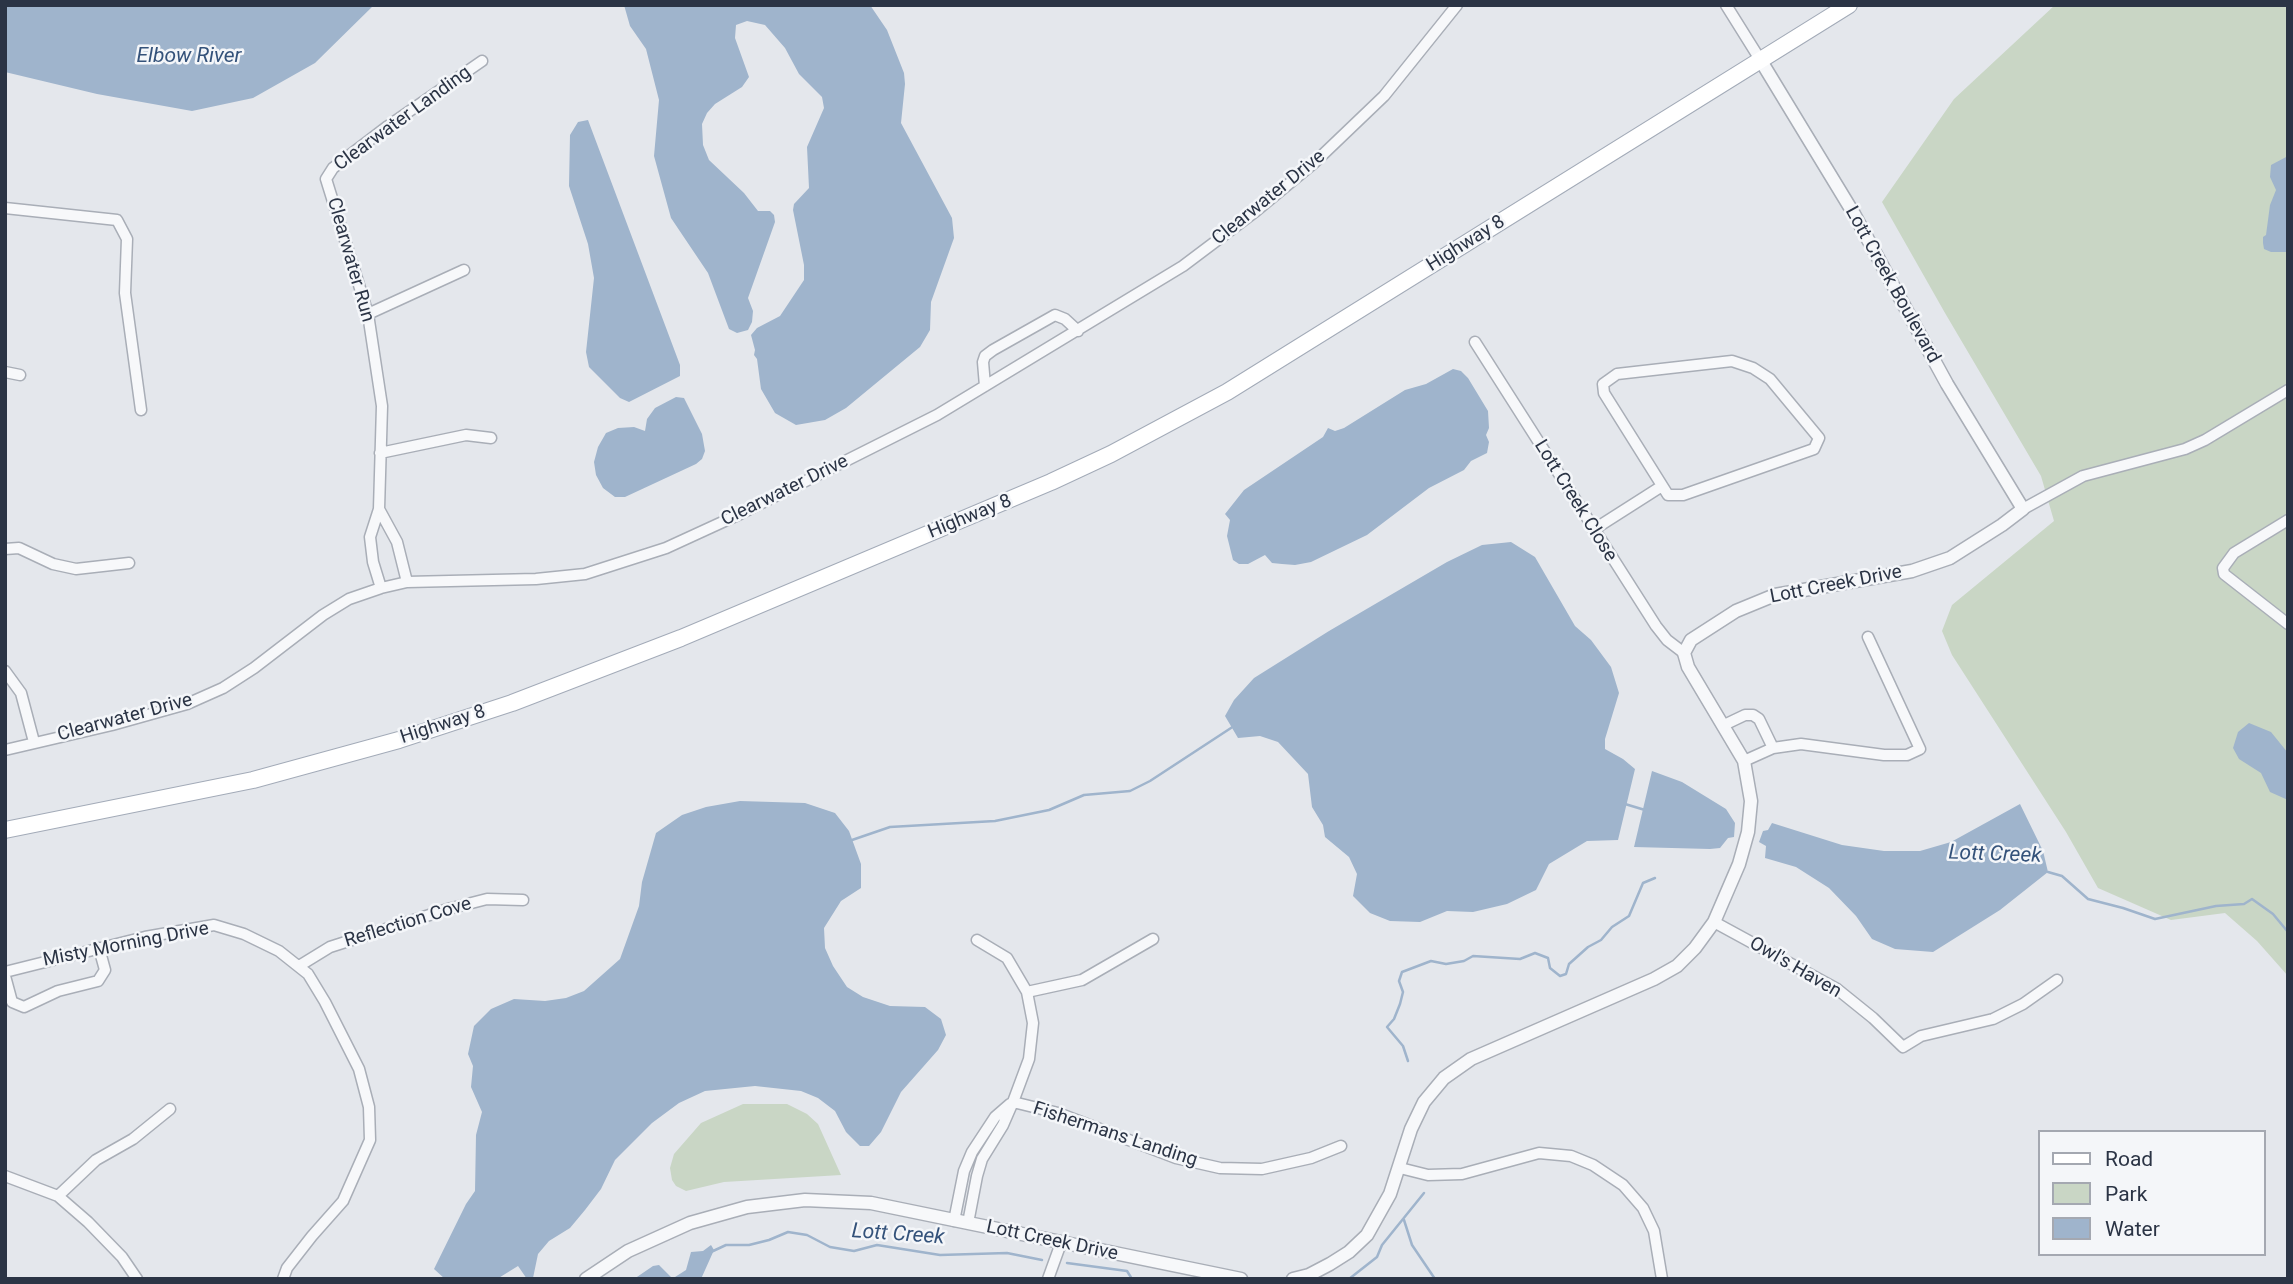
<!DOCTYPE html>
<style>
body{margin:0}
#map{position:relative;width:2293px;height:1284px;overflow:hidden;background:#e4e7ec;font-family:Roboto,sans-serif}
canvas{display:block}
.frame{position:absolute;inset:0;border:7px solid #2b3445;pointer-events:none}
.legend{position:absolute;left:2038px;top:1130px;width:228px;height:126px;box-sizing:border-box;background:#f4f6f9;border:2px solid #a4a8b1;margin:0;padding:9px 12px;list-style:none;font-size:21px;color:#2b3445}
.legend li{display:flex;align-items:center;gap:14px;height:35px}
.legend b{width:35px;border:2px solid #a4a8b1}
</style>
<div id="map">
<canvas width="2293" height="1284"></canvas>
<div class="frame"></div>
<ul class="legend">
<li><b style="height:9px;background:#fff"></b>Road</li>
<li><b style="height:19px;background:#c9d6c5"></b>Park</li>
<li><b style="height:19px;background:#9fb4cc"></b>Water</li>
</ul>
</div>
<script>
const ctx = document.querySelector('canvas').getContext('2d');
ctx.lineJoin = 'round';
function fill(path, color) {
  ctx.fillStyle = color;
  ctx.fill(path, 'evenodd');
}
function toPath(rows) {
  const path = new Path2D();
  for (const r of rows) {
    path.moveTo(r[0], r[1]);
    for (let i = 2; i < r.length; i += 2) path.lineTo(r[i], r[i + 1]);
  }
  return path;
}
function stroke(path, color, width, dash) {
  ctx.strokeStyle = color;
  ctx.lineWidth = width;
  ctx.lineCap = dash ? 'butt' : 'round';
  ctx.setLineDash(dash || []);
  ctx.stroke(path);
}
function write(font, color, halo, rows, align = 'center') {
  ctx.font = font + ' Roboto,sans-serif';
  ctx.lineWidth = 5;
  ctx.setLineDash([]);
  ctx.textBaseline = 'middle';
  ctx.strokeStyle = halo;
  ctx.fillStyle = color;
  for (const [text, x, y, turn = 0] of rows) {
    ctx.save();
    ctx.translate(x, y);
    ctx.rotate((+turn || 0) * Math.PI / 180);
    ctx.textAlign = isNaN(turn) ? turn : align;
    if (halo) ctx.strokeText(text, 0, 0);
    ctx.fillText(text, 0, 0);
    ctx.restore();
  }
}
const green = toPath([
 [2055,5,2288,5,2288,976,2257,941,2225,913,2171,920,2098,888,2066,832,1952,655,1942,631,1952,605,2054,521,2041,476,1945,313,1882,202,1954,99],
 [743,1104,787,1104,807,1114,818,1124,841,1175,724,1182,686,1191,676,1186,672,1180,670,1168,674,1154,701,1123]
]);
const water = toPath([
 [5,5,374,5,315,63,253,98,192,111,97,94,5,72],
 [624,5,870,5,887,30,904,73,905,84,901,123,952,218,954,238,931,302,930,330,920,347,846,408,825,420,796,425,775,413,761,389,757,359,754,355,755,350,751,335,757,328,780,316,804,280,804,265,793,210,794,204,809,188,807,147,824,108,822,97,799,74,785,48,765,25,747,21,736,25,735,38,749,77,742,87,715,104,707,113,702,124,703,145,709,160,744,193,758,211,770,211,774,215,775,222,748,298,753,311,752,322,748,330,737,333,729,329,708,273,671,218,654,156,659,100,646,49,630,26],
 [588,120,680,365,680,376,629,402,620,398,589,367,586,352,594,278,588,244,569,186,570,135,578,122],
 [2288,156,2288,252,2271,252,2264,249,2263,243,2263,237,2266,235,2270,205,2276,190,2270,177,2271,165],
 [1453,369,1461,371,1468,378,1488,411,1489,428,1486,435,1489,442,1487,453,1471,461,1464,470,1429,488,1367,535,1311,562,1295,565,1282,564,1272,563,1265,555,1248,564,1239,564,1233,560,1227,536,1230,520,1225,514,1244,490,1323,437,1328,428,1335,431,1344,428,1405,390,1426,384],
 [676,397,684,398,702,434,705,451,702,459,696,464,625,497,615,497,603,488,596,475,594,462,598,447,606,433,618,428,634,427,645,431,647,419,655,408],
 [1511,542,1535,557,1575,626,1591,640,1611,667,1619,693,1605,739,1605,749,1623,759,1635,769,1618,840,1587,841,1549,864,1536,890,1507,904,1473,912,1447,911,1420,922,1390,921,1370,913,1353,896,1357,874,1349,857,1325,837,1323,825,1312,807,1308,774,1278,742,1260,736,1238,738,1225,716,1234,700,1254,678,1329,631,1447,562,1482,545],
 [2249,723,2271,732,2288,753,2288,800,2270,792,2261,773,2239,759,2233,748,2238,732],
 [1652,771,1682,782,1726,809,1735,823,1734,837,1728,838,1720,848,1710,849,1634,847],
 [740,801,805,803,835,813,849,831,861,864,861,888,841,901,824,928,825,948,833,966,847,987,863,997,890,1006,925,1007,941,1019,946,1035,938,1050,901,1092,881,1132,869,1146,860,1146,846,1132,835,1111,818,1098,801,1091,755,1086,705,1091,679,1103,652,1123,615,1160,601,1189,585,1210,570,1228,549,1241,538,1254,533,1278,527,1279,518,1266,497,1279,445,1279,434,1269,466,1204,475,1191,476,1135,482,1112,471,1087,473,1066,468,1054,474,1026,491,1009,514,999,545,1001,566,998,584,991,620,959,639,906,642,882,656,833,682,815,706,807],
 [2020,804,2043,851,2048,872,2000,910,1933,952,1895,949,1872,939,1856,916,1829,888,1796,867,1765,858,1766,846,1759,842,1763,831,1768,830,1772,823,1842,845,1884,851,1920,851,1951,842],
 [711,1245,714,1250,701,1279,634,1279,653,1266,659,1265,671,1277,675,1277,686,1270,691,1252,703,1251]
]);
const stream = toPath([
 [1625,804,1645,810],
 [852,840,890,827,995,821,1049,810,1084,795,1130,791,1150,781,1234,726],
 [2048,872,2062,876,2088,899,2123,908,2155,919,2216,906,2244,904,2252,899,2273,914,2288,932],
 [1408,1061,1403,1046,1387,1027,1394,1019,1400,1004,1403,992,1399,981,1402,972,1431,961,1446,964,1464,961,1473,956,1520,959,1535,953,1548,958,1550,968,1560,976,1566,974,1569,964,1588,947,1601,940,1612,927,1629,916,1643,883,1655,878],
 [1404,1220,1412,1245,1435,1279],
 [711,1252,726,1245,749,1245,769,1240,788,1232,807,1235,830,1247,854,1251,877,1245,940,1255,1007,1253,1042,1260],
 [1067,1263,1127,1271,1132,1279],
 [1349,1279,1377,1257,1382,1245,1424,1193]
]);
const minor = toPath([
 [1726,5,1761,61],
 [5,208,117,220,127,239,125,293,141,410],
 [368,314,464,270],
 [1475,342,1656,626,1667,640,1684,653],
 [1732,361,1753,368,1770,379,1819,438,1814,449,1683,495,1668,495,1604,393,1603,384,1617,374,1732,361],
 [5,372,20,375],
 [985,386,983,362,985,356,993,350,1055,315,1065,319,1078,331],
 [380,453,466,435,491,438],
 [379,509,397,542,407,582],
 [2023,509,2083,476,2185,449,2205,440,2288,390],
 [2288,520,2234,553,2223,568,2224,574,2288,624],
 [1593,530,1662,486],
 [5,549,19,548,53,564,76,569,129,563],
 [381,588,373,562,370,537,379,509,382,406,368,314,326,179,333,168,388,126,482,61],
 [5,671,21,693,34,742],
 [1724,725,1745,715,1753,715,1759,719,1773,748],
 [5,750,112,725,187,704,223,688,254,668,323,615,349,599,381,588,407,582,536,579,585,574,666,548,740,514,937,415,1183,266,1256,211,1314,163,1384,96,1457,5],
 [1744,761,1773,748,1801,744,1884,755,1907,755,1920,749,1868,637],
 [1714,922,1837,989,1873,1018,1903,1047,1921,1036,1993,1019,2023,1004,2057,980],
 [299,966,330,947,448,909,487,899,523,900],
 [5,972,145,937,214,925,244,934,279,951,308,974,325,1002,359,1069,369,1107,370,1140,343,1201,312,1236,287,1268,283,1279],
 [5,976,12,1002,24,1007,58,991,98,981,105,970,99,948],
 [1027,992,1082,980,1153,939],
 [1013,1102,1058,1113,1176,1158,1220,1168,1262,1169,1311,1158,1341,1146],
 [1400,1168,1428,1175,1462,1174,1539,1153,1571,1156,1593,1165,1623,1185,1643,1208,1654,1231,1662,1279],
 [5,1176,58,1196,88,1222,122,1257,137,1279],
 [58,1196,96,1160,133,1139,170,1109],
 [954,1221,964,1171,972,1152,995,1117,1010,1104],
 [968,1223,977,1176,982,1159,1003,1125,1013,1102,1029,1059,1033,1023,1027,992,1007,958,977,940],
 [1048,1279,1061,1243]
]);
const tertiary = toPath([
 [586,1279,628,1251,690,1223,747,1207,805,1200,871,1203,1241,1279],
 [1293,1279,1309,1275,1330,1264,1349,1252,1367,1235,1390,1194,1411,1129,1424,1102,1444,1078,1471,1059,1654,979,1677,966,1695,948,1714,922,1739,864,1748,832,1751,801,1744,761,1688,667,1684,653,1691,640,1736,611,1775,595,1912,571,1950,558,2002,525,2023,509,1947,384,1854,214,1761,61]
]);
const primary = toPath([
 [5,830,253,780,399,740,512,703,681,638,1051,482,1111,454,1227,392,1849,5]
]);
const streetNames = [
 ["Clearwater Landing",403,119,-36],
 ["Clearwater Drive",1269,198,-39],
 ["Highway 8",1466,244,-32],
 ["Clearwater Run",350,260,74],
 ["Lott Creek Boulevard",1892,285,61],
 ["Clearwater Drive",785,491,-26],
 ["Lott Creek Close",1575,501,58],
 ["Highway 8",970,517,-22],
 ["Lott Creek Drive",1836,585,-11],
 ["Clearwater Drive",125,718,-15],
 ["Highway 8",443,725,-18],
 ["Reflection Cove",408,923,-17],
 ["Misty Morning Drive",126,945,-11],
 ["Owl's Haven",1795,968,30],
 ["Fishermans Landing",1115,1135,18],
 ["Lott Creek Drive",1052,1241,12]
];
const waterNames = [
 ["Elbow River",189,57],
 ["Lott Creek",1995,855,2],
 ["Lott Creek",898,1235,4]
];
fill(green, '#c9d6c5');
fill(water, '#9fb4cc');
stroke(stream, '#9fb4cc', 2.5);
stroke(minor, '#a9aeb7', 13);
stroke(tertiary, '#a9aeb7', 15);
stroke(primary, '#a3abb8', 18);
stroke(minor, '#f7f8fa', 10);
stroke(tertiary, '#f7f8fa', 12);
stroke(primary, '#fff', 16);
write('19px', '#2b3445', '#f4f6f9', streetNames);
write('italic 21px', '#34527a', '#f4f6f9', waterNames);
</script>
